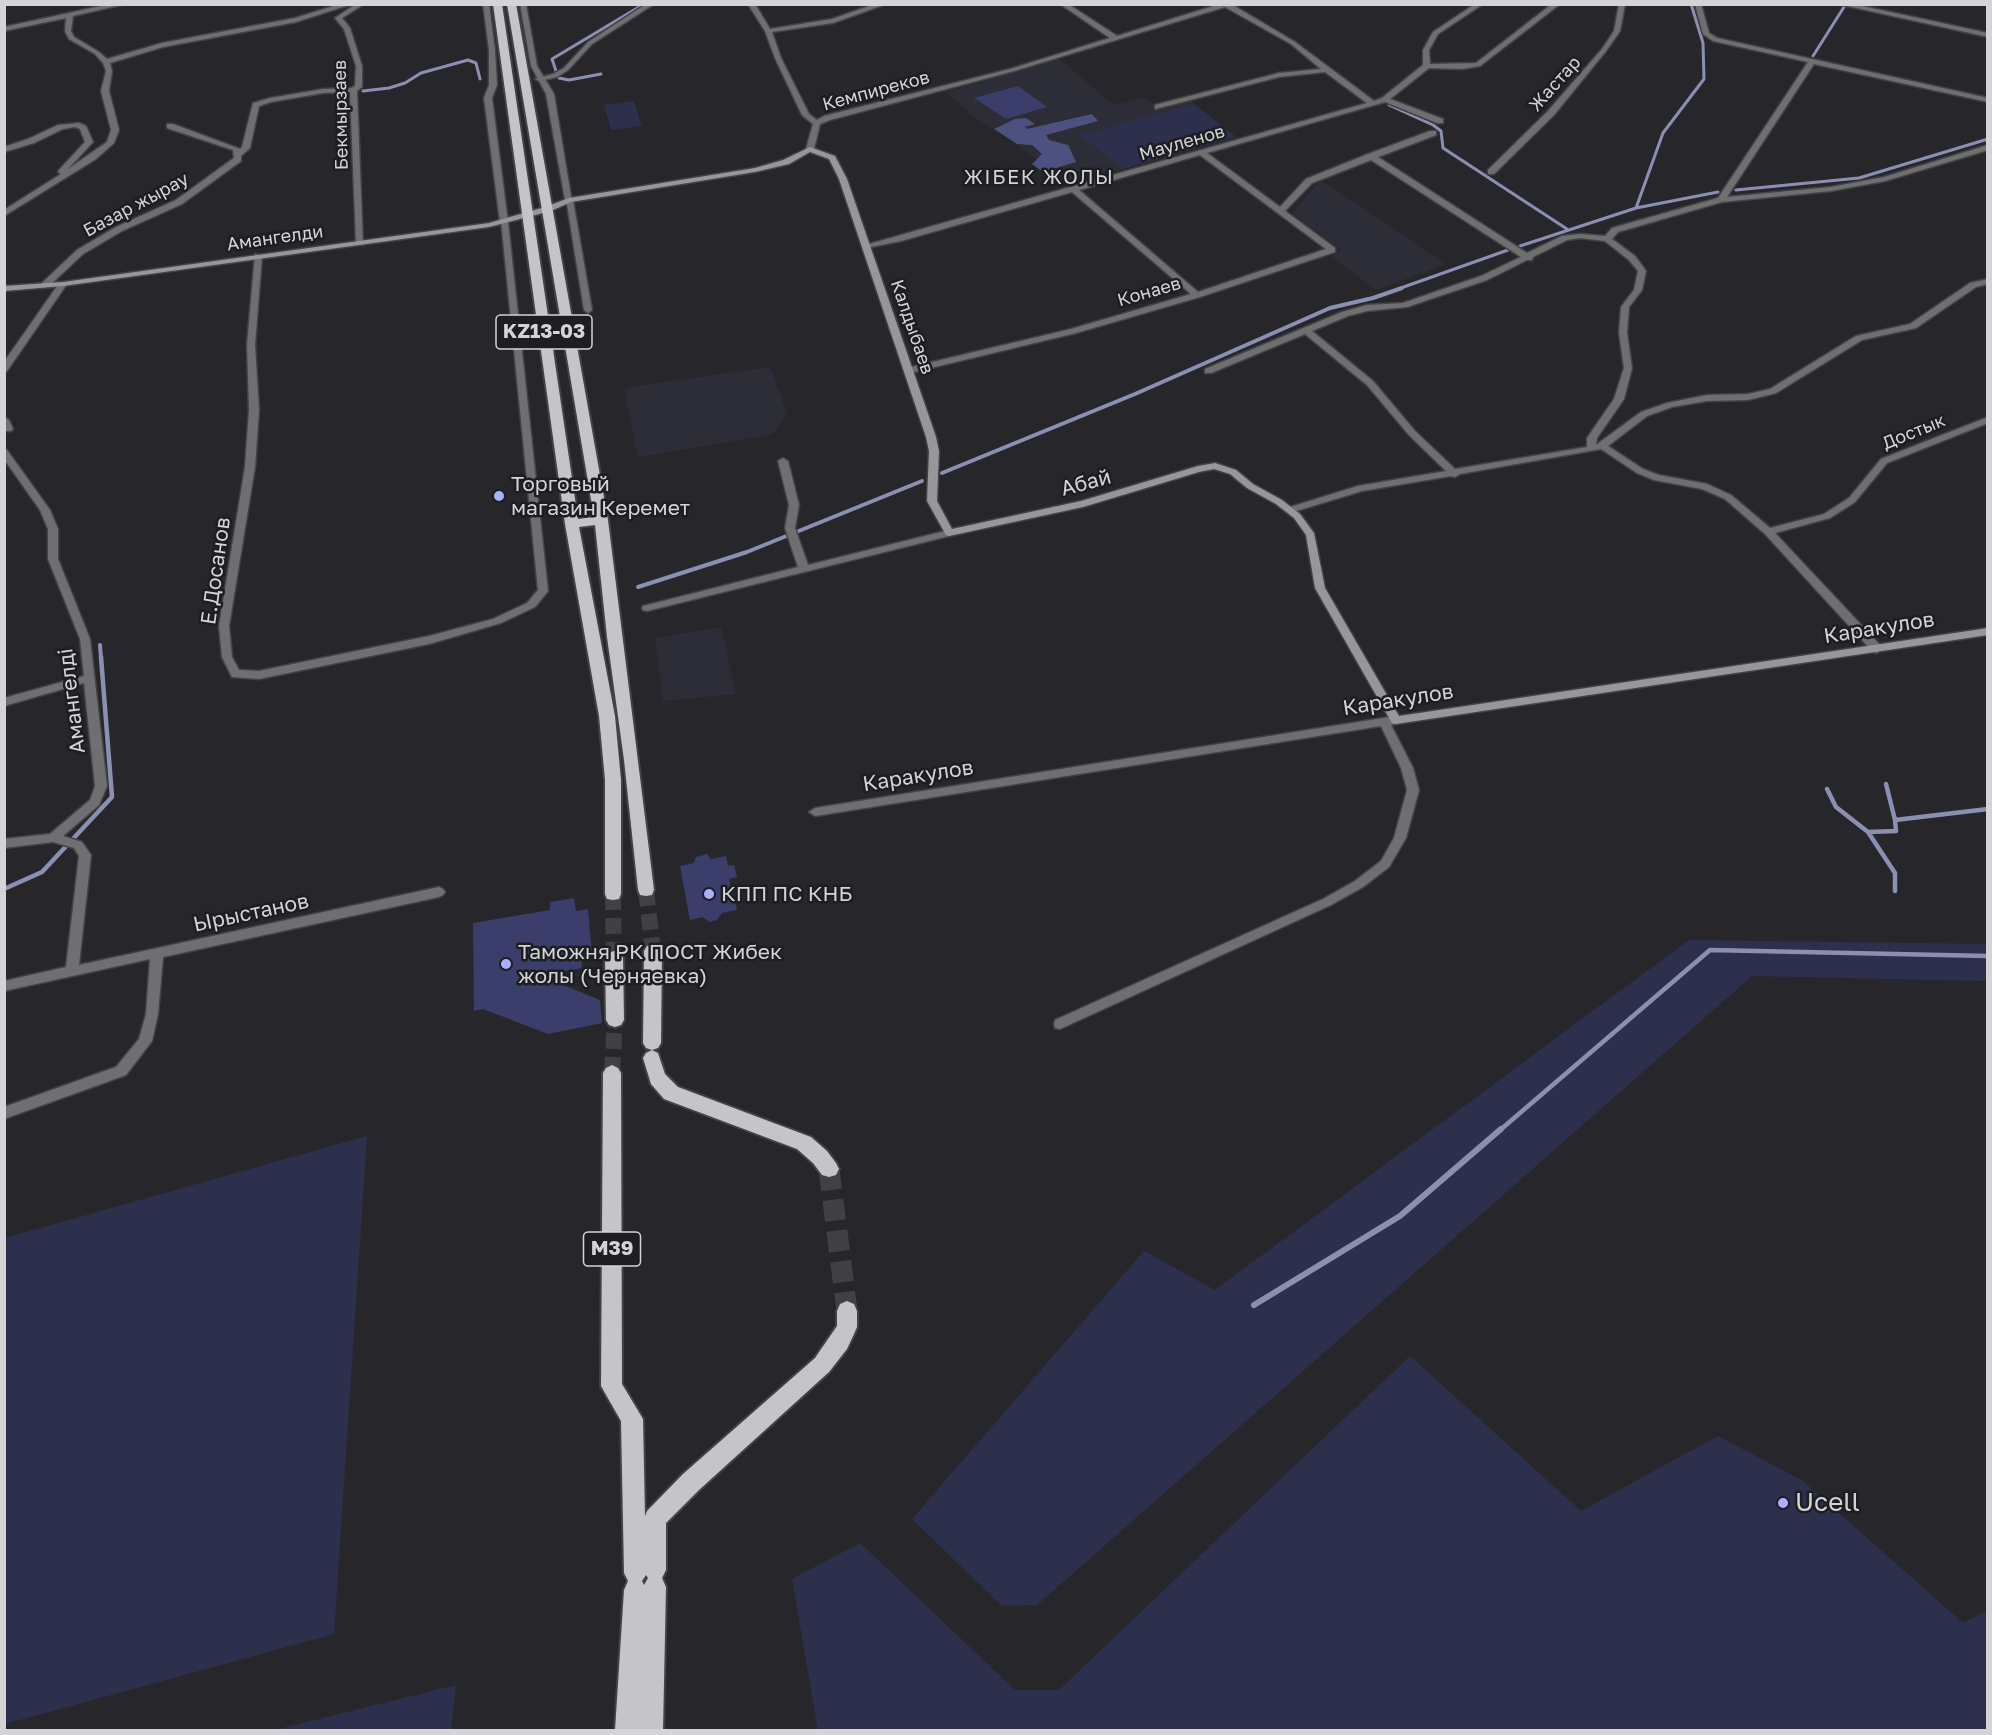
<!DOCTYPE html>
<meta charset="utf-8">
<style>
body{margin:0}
#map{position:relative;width:1992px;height:1735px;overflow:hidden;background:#27272b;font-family:"Golos Text",sans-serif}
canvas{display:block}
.frame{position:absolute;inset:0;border:6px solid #d4d4d6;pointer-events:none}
</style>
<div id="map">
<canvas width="1992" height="1735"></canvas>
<div class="frame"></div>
</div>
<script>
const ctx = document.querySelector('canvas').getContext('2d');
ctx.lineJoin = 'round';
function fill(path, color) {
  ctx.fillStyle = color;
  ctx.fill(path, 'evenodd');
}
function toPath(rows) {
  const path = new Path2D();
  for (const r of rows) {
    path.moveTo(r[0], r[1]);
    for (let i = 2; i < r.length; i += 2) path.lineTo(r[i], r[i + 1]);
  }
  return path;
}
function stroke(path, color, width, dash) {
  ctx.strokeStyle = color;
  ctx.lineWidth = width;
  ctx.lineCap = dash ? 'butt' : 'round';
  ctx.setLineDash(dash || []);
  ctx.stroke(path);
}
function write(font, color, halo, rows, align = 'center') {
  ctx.font = font + ' "Golos Text",sans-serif';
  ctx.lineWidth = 5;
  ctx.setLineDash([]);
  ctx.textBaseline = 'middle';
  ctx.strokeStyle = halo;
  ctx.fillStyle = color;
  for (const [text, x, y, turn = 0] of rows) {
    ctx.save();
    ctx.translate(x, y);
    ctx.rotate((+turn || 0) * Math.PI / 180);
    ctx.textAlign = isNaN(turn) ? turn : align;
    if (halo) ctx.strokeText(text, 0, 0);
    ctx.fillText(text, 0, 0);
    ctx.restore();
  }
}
const built = toPath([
 [1058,58,1114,105,1142,97,1160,108,1190,100,1236,137,1071,184,1006,136,976,119,946,92],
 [1323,181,1446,264,1376,290,1331,256,1342,251,1292,213,1317,184],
 [770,367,787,413,773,434,638,457,624,388],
 [721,627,736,694,663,701,655,638]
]);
const green = toPath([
 [634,101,642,126,611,130,604,105],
 [1194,104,1236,137,1124,169,1079,135],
 [1689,940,1987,944,1987,981,1752,976,1037,1605,1002,1606,912,1519,1144,1251,1215,1290],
 [367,1136,334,1634,5,1724,5,1238],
 [1410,1356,1581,1511,1718,1436,1803,1481,1963,1623,1987,1611,1987,1730,818,1730,792,1579,860,1543,1015,1690,1059,1690],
 [456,1685,451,1730,275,1730]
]);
const forest = toPath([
 [1092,114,1098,121,1046,135,1049,140,1068,145,1076,162,1043,172,1032,164,1042,154,1032,145,1017,144,994,129,1015,119,1026,118,1035,124,1025,127,1027,129]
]);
const streamFar3 = toPath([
 [1813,56,1844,7],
 [556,71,552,59,644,4],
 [559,78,569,80,601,74],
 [363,91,389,88,405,83,421,73,468,60,476,63,480,79],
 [1389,105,1433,125,1441,131,1443,148,1567,229],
 [1736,190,1859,178,1988,139],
 [1636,208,1663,133,1704,79,1703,43,1691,4],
 [1520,246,1636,208,1718,192],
 [1398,289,1508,250]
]);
const streamFar2 = toPath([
 [942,473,1135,394,1330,308,1373,298,1402,288],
 [638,587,747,552,922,481],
 [100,645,101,658]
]);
const streamFar1 = toPath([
 [1886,784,1895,820],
 [1827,789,1836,807,1868,832],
 [4,889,42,872,112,797,101,657],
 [1895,891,1895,873,1868,832,1896,831,1895,820,1988,809],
 [1499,1131,1710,950,1988,956]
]);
const stream = toPath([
 [1254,1305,1400,1216,1501,1129]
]);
const building = toPath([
 [1018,86,1047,107,1006,119,974,98],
 [707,854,711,859,726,856,728,866,734,865,737,877,729,879,737,910,722,913,717,920,710,922,702,917,690,920,680,866,694,863,696,857],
 [574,898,576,911,588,909,592,954,581,956,582,968,541,976,600,1000,602,1023,548,1034,483,1009,474,1011,473,923,550,910,550,902]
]);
const trunkTunnelFar1 = toPath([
 [646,890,653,951],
 [613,894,614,958],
 [612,1073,615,1020]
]);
const trunkTunnel = toPath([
 [829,1169,847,1311]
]);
const minor = toPath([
 [110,4,125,4,73,16,71,31,74,37,99,52,107,59,162,43,295,18,340,4,352,4,296,22,163,47,110,63,112,71,109,91,119,130,114,143,96,159,4,216,4,210,61,174,58,172,59,170,85,142,80,129,75,127,63,129,34,143,4,152,4,147,28,139,58,125,79,123,86,126,93,142,68,169,107,142,111,130,101,91,106,71,103,63,95,54,69,39,65,31,66,18,4,31,4,27,110,4],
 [356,4,364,4,342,18,350,28,362,66,362,87,357,91,363,245,356,243,350,92,323,93,271,102,259,106,250,148,241,156,241,161,182,204,122,231,83,254,48,287,42,287,42,283,77,250,116,227,176,200,234,158,233,150,167,128,167,124,173,124,240,149,242,147,253,103,270,98,323,89,351,88,355,86,356,66,344,29,335,18,356,4],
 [646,4,654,4,592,44,568,70,557,77,539,81,535,79,553,74,564,68,588,42,646,4],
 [748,4,755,4,770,29,832,19,875,4,886,4,833,23,772,32,781,58,809,114,817,120,824,116,1010,69,1110,38,1060,4,1068,4,1117,36,1220,4,1231,4,1295,42,1374,101,1382,98,1423,65,1423,50,1433,32,1475,4,1483,4,1438,34,1429,50,1430,64,1476,63,1552,4,1560,4,1480,66,1462,69,1429,68,1390,99,1443,119,1443,123,1437,123,1385,102,1207,153,1280,207,1306,179,1368,154,1430,131,1436,131,1436,135,1378,157,1527,253,1562,236,1580,234,1605,236,1612,228,1718,198,1808,62,1713,41,1703,34,1695,4,1701,4,1709,33,1717,38,1988,98,1988,102,1814,64,1727,197,1831,187,1884,177,1988,145,1988,150,1885,181,1831,191,1722,202,1618,232,1612,239,1635,256,1646,271,1642,290,1629,307,1627,333,1632,368,1624,399,1597,438,1596,445,1641,412,1667,403,1707,395,1748,394,1770,389,1856,336,1910,324,1970,283,1988,279,1988,284,1976,287,1916,328,1862,340,1776,393,1748,400,1707,401,1672,407,1647,416,1608,446,1643,469,1659,475,1707,484,1731,495,1770,528,1824,514,1849,498,1881,459,1988,417,1988,423,1887,463,1855,502,1830,518,1775,533,1881,646,1882,649,1877,653,1873,652,1765,534,1725,499,1702,489,1654,480,1637,473,1601,449,1460,474,1455,477,1451,476,1362,491,1293,512,1287,512,1287,508,1358,486,1446,471,1409,435,1367,385,1305,334,1211,373,1205,373,1205,369,1342,312,1367,305,1403,303,1481,276,1521,257,1371,160,1312,183,1285,211,1335,248,1335,252,1200,297,1076,333,910,373,907,372,907,368,1071,329,1191,294,1072,192,901,241,866,248,862,246,1367,103,1325,72,1279,77,1155,109,1155,105,1279,73,1321,69,1291,44,1225,7,1014,71,830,120,820,124,814,149,810,151,806,149,813,124,802,115,775,58,765,31,748,4],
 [1200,155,1326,249,1198,292,1079,190,1200,155],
 [1580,238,1605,241,1629,260,1638,271,1634,290,1621,307,1619,333,1624,368,1614,399,1587,438,1587,447,1455,469,1415,431,1373,381,1312,331,1348,316,1367,311,1407,307,1487,280,1527,260,1532,260,1533,257,1567,240,1580,238],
 [1619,4,1625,4,1620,31,1606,51,1554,115,1494,174,1488,174,1488,170,1548,111,1602,49,1614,31,1619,4],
 [1838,4,1853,4,1988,33,1988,37,1838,4],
 [566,198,573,200,592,310,588,313,584,310,566,198],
 [501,220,508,222,548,591,535,607,501,623,429,644,259,679,232,677,222,657,219,626,245,467,249,410,247,345,255,254,262,256,255,345,259,410,255,467,229,626,232,657,239,670,259,671,429,636,493,619,527,603,538,590,501,220],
 [60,282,67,284,7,371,4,372,4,362,60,282],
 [4,417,9,420,13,429,11,431,4,431,4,417],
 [4,449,7,450,50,510,58,529,58,559,90,639,107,786,99,805,63,836,82,842,91,855,79,965,439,887,443,889,445,892,443,895,439,897,163,957,158,1014,152,1041,126,1075,4,1119,4,1107,116,1067,139,1039,146,1014,150,959,4,991,4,981,66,967,79,856,74,848,53,842,4,848,4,839,50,834,90,800,95,786,84,683,4,706,4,698,84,676,80,639,48,559,48,529,40,510,4,459,4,449],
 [783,458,788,461,799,505,795,528,808,565,949,530,954,533,949,536,647,611,643,610,642,608,643,606,798,567,785,528,789,505,778,461,783,458],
 [1396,716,1400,717,1402,720,1400,723,1391,725,1413,768,1419,790,1406,838,1389,867,1363,887,1331,905,1060,1029,1055,1028,1054,1024,1055,1020,1323,899,1355,881,1381,861,1394,838,1407,790,1401,768,1381,726,815,816,809,812,815,808,1396,716]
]);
const tertiary = toPath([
 [483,4,489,4,495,50,497,85,492,98,508,222,504,224,500,222,484,98,489,85,489,50,483,4],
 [520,4,526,4,537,66,554,94,572,202,565,200,546,94,531,66,520,4]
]);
const secondary = toPath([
 [810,147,835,156,847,179,936,437,939,451,937,501,952,529,1081,501,1198,466,1215,463,1236,470,1253,484,1282,500,1300,514,1314,533,1325,588,1399,716,1988,628,1988,635,1396,724,1392,723,1315,588,1306,535,1294,518,1276,504,1247,488,1230,474,1214,469,1199,472,1083,507,949,536,946,535,927,501,929,451,926,437,839,179,829,159,810,152,789,164,755,172,571,202,551,211,489,227,63,286,4,291,4,286,63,282,489,223,545,207,569,198,755,168,783,160,810,147]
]);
const trunk = toPath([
 [493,4,502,4,578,519,594,517,507,4,516,4,608,520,654,890,652,895,646,896,640,895,638,890,624,760,607,637,595,525,579,527,615,716,621,780,621,894,619,899,613,900,607,899,605,894,605,780,599,716,565,524,493,4],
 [653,944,659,946,662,951,661,1043,658,1048,652,1050,658,1053,665,1074,678,1087,811,1137,827,1151,836,1163,839,1169,836,1175,829,1177,822,1175,813,1163,797,1149,664,1099,651,1084,643,1058,646,1053,652,1050,646,1048,643,1043,644,951,647,946,653,944],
 [614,951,620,953,623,958,624,1020,621,1025,615,1027,609,1025,606,1020,605,958,608,953,614,951],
 [612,1065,618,1068,621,1073,622,1384,643,1419,645,1516,647,1511,683,1474,815,1358,837,1326,837,1311,840,1304,847,1301,854,1304,857,1311,857,1327,854,1334,847,1349,829,1372,699,1490,666,1523,666,1570,662,1578,666,1587,663,1730,615,1730,624,1590,628,1581,624,1573,621,1421,601,1386,603,1073,606,1068,612,1065],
 [646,1575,648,1578,644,1585,642,1581,646,1575]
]);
const markers = [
 [499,496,6,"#a9b0fc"],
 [709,894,6,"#a9b0fc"],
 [506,964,6,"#a9b0fc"],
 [1783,1503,6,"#a9b0fc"]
];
const farStreetnames = [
 ["Жастар",1555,84,-48],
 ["Кемпиреков",876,91,-15],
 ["Бекмырзаев",341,115,-91],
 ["Мауленов",1182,143,-16],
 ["Базар жырау",136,205,-28],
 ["Амангелди",275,238,-8],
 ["Конаев",1149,292,-16],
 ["Калдыбаев",912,327,71],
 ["Достык",1914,432,-22]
];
const farQuarternames = [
 ["ЖІБЕК ЖОЛЫ",1039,178]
];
const shields = [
 [544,332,96],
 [612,1249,57]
];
const shieldNames = [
 ["KZ13-03",544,332],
 ["M39",612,1249]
];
const streetNames = [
 ["Абай",1086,483,-15],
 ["Е.Досанов",216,571,-82],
 ["Каракулов",1879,628,-9],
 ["Каракулов",1398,700,-9],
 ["Амангелді",72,701,-97],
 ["Каракулов",918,776,-9],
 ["Ырыстанов",251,913,-12]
];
const poiNames = [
 ["Торговый",511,484],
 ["магазин Керемет",511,508],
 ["КПП ПС КНБ",721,894],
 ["Таможня РК ПОСТ Жибек",518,952],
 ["жолы (Черняевка)",518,976]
];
const nearPoinames = [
 ["Ucell",1795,1503]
];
fill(built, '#2c2d37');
fill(green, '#2d304c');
fill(forest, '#4d517f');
stroke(streamFar3, '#8b8fb2', 3);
stroke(streamFar2, '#8b8fb2', 4);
stroke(streamFar1, '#8b8fb2', 4.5);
stroke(stream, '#8b8fb2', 6);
fill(building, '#3b3e6b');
stroke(trunkTunnelFar1, '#414145', 16, [16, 8]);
stroke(trunkTunnel, '#414145', 21, [21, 10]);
stroke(minor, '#434346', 3);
stroke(tertiary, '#434346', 3);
stroke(secondary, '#434346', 3);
stroke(trunk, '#434346', 4);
fill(minor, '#6f6f71');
fill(tertiary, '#6f6f71');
fill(secondary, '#97979a');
fill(trunk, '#c4c4c9');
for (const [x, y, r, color] of markers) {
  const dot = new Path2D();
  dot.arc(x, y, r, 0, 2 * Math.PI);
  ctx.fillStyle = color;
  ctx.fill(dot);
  stroke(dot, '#1d1e22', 2);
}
write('18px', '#d4d4d6', '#1d1e22', farStreetnames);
ctx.letterSpacing = '1.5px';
write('20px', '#d4d4d6', '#1d1e22', farQuarternames);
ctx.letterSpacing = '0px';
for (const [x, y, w] of shields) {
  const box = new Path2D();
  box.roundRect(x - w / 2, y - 17, w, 34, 4.5);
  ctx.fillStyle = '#1d1e22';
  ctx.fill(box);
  stroke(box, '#d4d4d6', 1.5);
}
write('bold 20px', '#d4d4d6', null, shieldNames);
write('21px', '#d4d4d6', '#1d1e22', streetNames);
write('21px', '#d4d4d6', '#1d1e22', poiNames, 'left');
write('26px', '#d4d4d6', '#1d1e22', nearPoinames, 'left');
</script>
